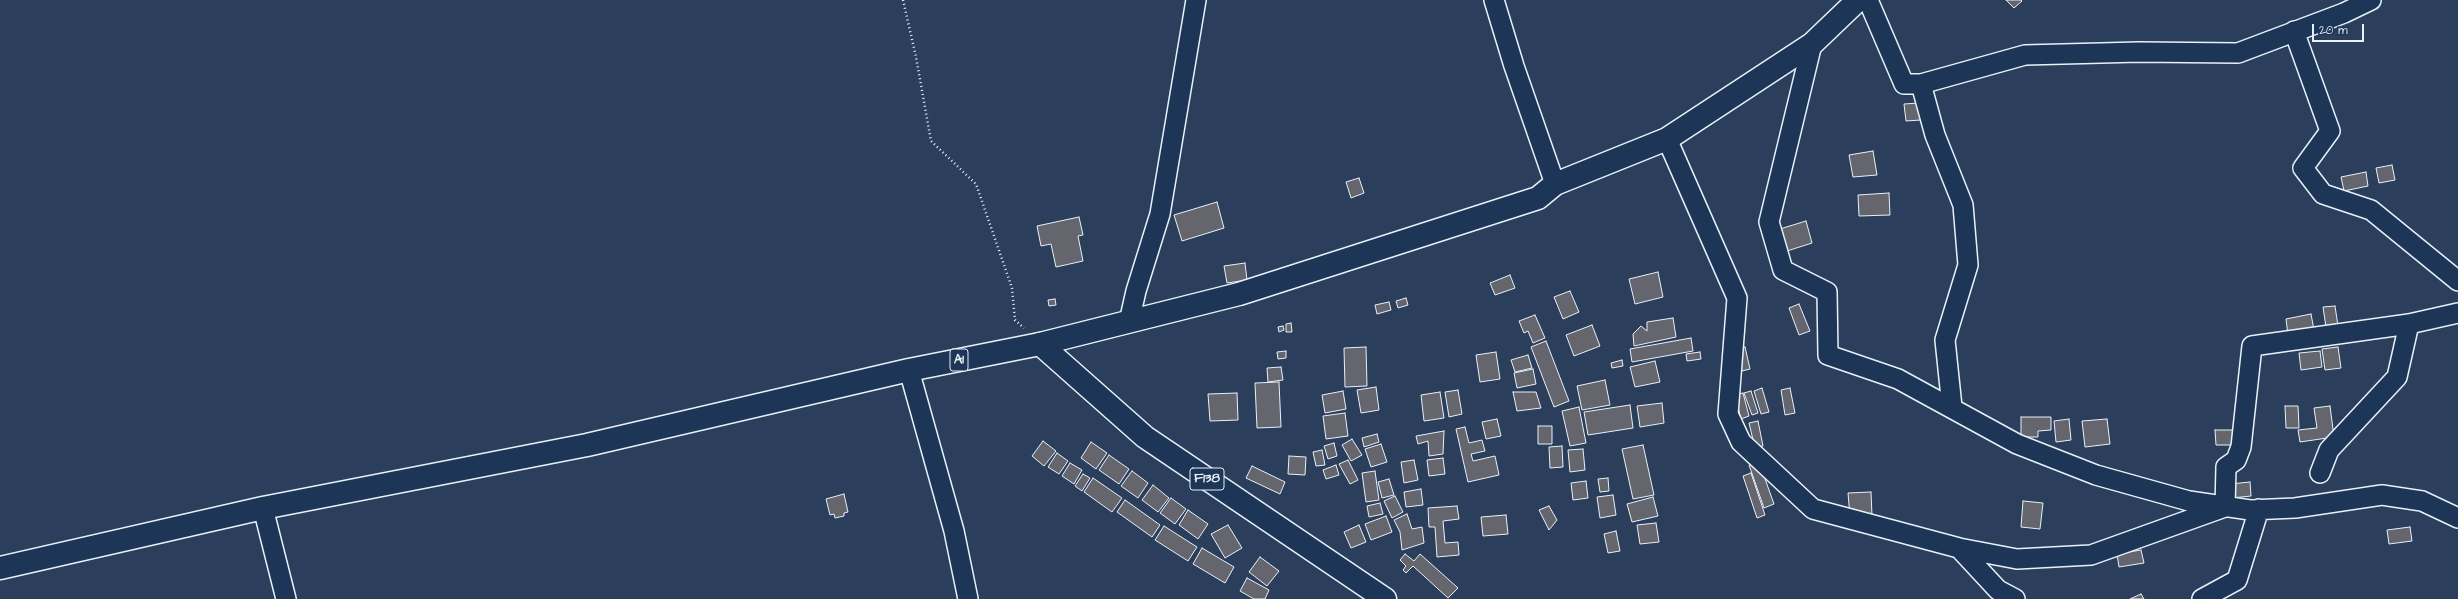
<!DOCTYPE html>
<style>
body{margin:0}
#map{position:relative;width:2458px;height:599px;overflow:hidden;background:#2b3f5c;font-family:"Architects Daughter",sans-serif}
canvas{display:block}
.scale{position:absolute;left:2312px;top:24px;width:52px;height:18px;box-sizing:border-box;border:2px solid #e8f1f8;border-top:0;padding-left:5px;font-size:12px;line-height:14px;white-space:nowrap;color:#e8f1f8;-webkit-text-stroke:3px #1d3557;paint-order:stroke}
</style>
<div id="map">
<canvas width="2458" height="599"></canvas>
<div class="scale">20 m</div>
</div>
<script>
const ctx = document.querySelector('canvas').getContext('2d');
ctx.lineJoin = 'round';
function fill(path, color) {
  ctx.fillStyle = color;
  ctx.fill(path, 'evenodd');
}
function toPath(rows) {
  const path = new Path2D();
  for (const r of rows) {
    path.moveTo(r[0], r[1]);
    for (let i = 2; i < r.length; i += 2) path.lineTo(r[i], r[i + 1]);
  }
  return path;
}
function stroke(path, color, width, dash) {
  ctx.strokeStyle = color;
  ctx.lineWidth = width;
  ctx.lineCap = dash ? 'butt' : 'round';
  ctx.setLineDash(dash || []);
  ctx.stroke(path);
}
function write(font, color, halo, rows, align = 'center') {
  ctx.font = font + ' "Architects Daughter",sans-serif';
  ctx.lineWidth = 3;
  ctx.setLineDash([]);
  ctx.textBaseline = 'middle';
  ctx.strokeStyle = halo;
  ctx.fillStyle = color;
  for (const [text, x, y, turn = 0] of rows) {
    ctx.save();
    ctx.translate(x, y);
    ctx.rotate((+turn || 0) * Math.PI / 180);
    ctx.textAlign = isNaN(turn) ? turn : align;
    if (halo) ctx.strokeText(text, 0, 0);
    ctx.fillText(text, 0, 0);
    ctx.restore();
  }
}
const building = toPath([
 [2006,0,2021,0,2022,1,2014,8,2006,0],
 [1919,103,1921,120,1906,121,1904,104,1919,103],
 [1873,151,1877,175,1853,177,1849,155,1873,151],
 [2392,165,2395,180,2379,183,2376,168,2392,165],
 [2366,172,2368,186,2344,191,2341,177,2366,172],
 [1359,178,1364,193,1351,198,1346,182,1359,178],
 [1889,193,1890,215,1859,216,1858,195,1889,193],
 [1217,202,1224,228,1182,241,1174,215,1217,202],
 [1079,217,1083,235,1078,236,1083,261,1056,267,1051,244,1041,246,1037,226,1079,217],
 [1806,221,1812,243,1787,251,1780,229,1806,221],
 [1245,263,1247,280,1227,283,1224,266,1245,263],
 [1658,272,1663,297,1635,304,1629,279,1658,272],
 [1510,275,1515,288,1495,295,1490,283,1510,275],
 [1570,291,1579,312,1563,319,1554,297,1570,291],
 [1406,298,1408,305,1398,308,1396,301,1406,298],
 [1055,299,1056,305,1049,306,1048,300,1055,299],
 [1389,302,1391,310,1377,314,1375,305,1389,302],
 [1799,304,1810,331,1799,335,1789,308,1799,304],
 [2335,306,2338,326,2326,327,2323,307,2335,306],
 [2311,314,2314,330,2288,335,2286,319,2311,314],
 [1535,315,1545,338,1533,343,1528,331,1524,333,1519,321,1535,315],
 [1673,318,1676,337,1634,346,1633,334,1641,326,1647,331,1647,322,1673,318],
 [1291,323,1292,332,1286,332,1286,324,1291,323],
 [1592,325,1600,346,1574,356,1566,335,1592,325],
 [1283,326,1284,330,1279,332,1278,327,1283,326],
 [1691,338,1693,351,1632,362,1630,349,1691,338],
 [1546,341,1569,401,1554,407,1531,347,1546,341],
 [1366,347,1367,386,1345,387,1344,348,1366,347],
 [1745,347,1750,369,1742,371,1736,350,1745,347],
 [2338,347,2341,368,2325,370,2322,349,2338,347],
 [1286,351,1286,358,1278,359,1277,352,1286,351],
 [2320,351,2322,367,2301,370,2299,353,2320,351],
 [1496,352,1500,379,1480,382,1476,355,1496,352],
 [1700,352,1701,359,1687,361,1686,354,1700,352],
 [1528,355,1532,368,1515,372,1511,360,1528,355],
 [1622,360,1623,366,1612,368,1611,363,1622,360],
 [1655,361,1660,382,1635,387,1630,367,1655,361],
 [1281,367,1283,380,1268,382,1267,368,1281,367],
 [1533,369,1536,384,1517,388,1514,373,1533,369],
 [1605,380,1610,405,1582,410,1577,386,1605,380],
 [1279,382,1281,427,1257,428,1255,383,1279,382],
 [1376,387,1379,410,1361,413,1357,390,1376,387],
 [1762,388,1769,412,1761,414,1754,391,1762,388],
 [1790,388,1795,413,1785,415,1781,390,1790,388],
 [1458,390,1462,414,1449,417,1445,392,1458,390],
 [1343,391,1346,409,1325,413,1322,395,1343,391],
 [1751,391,1758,413,1752,415,1744,393,1751,391],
 [1440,392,1444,418,1424,421,1421,395,1440,392],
 [1513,392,1536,392,1541,408,1517,411,1513,392],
 [1237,393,1238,420,1210,421,1208,394,1237,393],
 [1743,393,1749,416,1741,419,1735,395,1743,393],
 [1662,403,1664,423,1640,427,1637,406,1662,403],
 [1630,405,1633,428,1588,435,1584,412,1630,405],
 [2285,406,2298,406,2299,428,2286,428,2285,406],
 [2330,406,2334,437,2300,442,2298,430,2317,428,2314,408,2330,406],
 [1579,407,1586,443,1570,446,1562,411,1579,407],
 [1345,413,1348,436,1326,439,1323,416,1345,413],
 [2021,417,2051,417,2051,430,2038,431,2038,437,2021,437,2021,417],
 [1497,419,1501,436,1486,439,1482,422,1497,419],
 [2069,419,2071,440,2056,442,2054,421,2069,419],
 [2107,419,2110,444,2085,447,2082,421,2107,419],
 [1758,421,1763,446,1755,448,1749,423,1758,421],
 [1538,426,1552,426,1552,444,1538,444,1538,426],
 [1465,427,1469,443,1482,440,1485,451,1471,454,1473,461,1495,456,1499,475,1468,482,1456,429,1465,427],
 [2215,430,2234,430,2235,445,2216,445,2215,430],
 [1444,431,1443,454,1429,456,1428,441,1418,444,1416,436,1444,431],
 [1377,434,1379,442,1364,447,1362,438,1377,434],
 [1352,439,1362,455,1351,461,1342,445,1352,439],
 [1043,441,1056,451,1044,466,1032,456,1043,441],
 [1091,442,1107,453,1096,469,1081,458,1091,442],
 [1334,443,1337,456,1328,459,1324,446,1334,443],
 [1381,444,1387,462,1371,467,1365,449,1381,444],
 [1643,445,1654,495,1633,499,1622,449,1643,445],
 [1562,446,1563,467,1550,468,1549,447,1562,446],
 [1583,449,1585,470,1570,472,1568,450,1583,449],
 [1322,450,1325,465,1316,466,1313,452,1322,450],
 [1057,453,1068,461,1059,474,1048,467,1057,453],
 [1109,455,1129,469,1119,484,1099,470,1109,455],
 [1289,456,1306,457,1305,475,1288,474,1289,456],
 [1443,458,1445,474,1429,476,1427,460,1443,458],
 [1348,460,1358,480,1350,484,1339,464,1348,460],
 [1414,460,1418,480,1404,483,1401,462,1414,460],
 [1759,462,1774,504,1764,508,1749,465,1759,462],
 [1070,463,1082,470,1074,484,1062,476,1070,463],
 [1336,465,1339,475,1326,479,1323,470,1336,465],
 [1252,466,1285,482,1280,494,1246,478,1252,466],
 [1132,471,1148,483,1138,498,1121,486,1132,471],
 [1375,471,1379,500,1366,502,1362,473,1375,471],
 [1751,473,1765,515,1757,518,1743,476,1751,473],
 [1083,474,1090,478,1082,491,1075,486,1083,474],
 [1093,478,1122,498,1112,512,1084,492,1093,478],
 [1608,478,1609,491,1600,492,1598,479,1608,478],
 [1389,479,1394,495,1382,498,1378,482,1389,479],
 [1586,481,1588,498,1573,500,1571,483,1586,481],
 [2250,482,2251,496,2232,498,2230,484,2250,482],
 [1153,485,1169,498,1158,512,1142,500,1153,485],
 [1421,489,1423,505,1406,507,1404,492,1421,489],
 [1871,492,1872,516,1850,517,1848,493,1871,492],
 [844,494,848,512,844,513,844,516,835,518,834,514,830,515,826,499,844,494],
 [1613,495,1616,515,1600,518,1597,497,1613,495],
 [1395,496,1403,512,1392,518,1384,501,1395,496],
 [1653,497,1658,516,1632,522,1627,504,1653,497],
 [1171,498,1186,509,1175,524,1160,513,1171,498],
 [1125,500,1160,525,1152,537,1117,512,1125,500],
 [2023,501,2043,503,2040,529,2021,527,2023,501],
 [1380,503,1383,514,1369,517,1367,506,1380,503],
 [1457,506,1459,519,1443,521,1445,543,1458,542,1459,555,1437,557,1435,527,1429,527,1428,508,1457,506],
 [1549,506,1557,520,1549,530,1539,510,1549,506],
 [1188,510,1208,524,1198,539,1179,525,1188,510],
 [1407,514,1412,529,1422,527,1424,543,1402,550,1400,532,1394,520,1407,514],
 [1506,515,1508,534,1483,536,1481,517,1506,515],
 [1386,516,1392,532,1371,540,1365,524,1386,516],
 [1656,523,1659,542,1640,544,1637,525,1656,523],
 [1228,525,1242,548,1225,558,1211,534,1228,525],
 [1359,525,1366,542,1351,548,1344,532,1359,525],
 [1164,526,1197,547,1188,561,1155,540,1164,526],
 [2410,527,2412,541,2389,544,2387,530,2410,527],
 [1616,531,1620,551,1608,553,1604,534,1616,531],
 [1202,548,1234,567,1225,583,1193,564,1202,548],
 [2141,550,2144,563,2119,567,2117,554,2141,550],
 [1405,554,1414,561,1420,554,1458,588,1448,598,1413,566,1406,573,1403,570,1406,566,1400,560,1405,554],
 [1260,557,1279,571,1267,586,1249,572,1260,557],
 [1247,578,1269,590,1265,599,1254,599,1240,591,1247,578],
 [2141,594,2144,599,2130,599,2141,594]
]);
const path = toPath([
 [903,0,916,57,931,141,976,184,1012,288,1015,320,1024,328]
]);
const minor = toPath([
 [1494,0,1514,66,1555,184],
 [1868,0,1904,84,1921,84,1935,135,1963,205,1968,265,1945,340,1952,407],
 [2294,31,2330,131,2303,168,2323,194,2371,210,2458,281],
 [1812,44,1769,222,1783,270,1827,292,1828,355,1898,379,2017,444,2096,475,2189,501,2250,510,2295,508,2382,495,2422,501,2458,518],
 [1921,84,2025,55,2139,52,2238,53,2344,13,2371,0],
 [1667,139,1737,298,1728,414,1741,442,1813,509,1959,548,2017,559,2091,555,2225,507,2226,467,2236,460,2241,447,2252,346,2409,324,2458,313],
 [1129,322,1136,291,1160,214,1196,0],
 [909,370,954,531,968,599],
 [2320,473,2329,450,2397,377,2409,324],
 [263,508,286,599],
 [1959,548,1998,590,2015,599],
 [2202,599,2237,580,2259,509]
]);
const major = toPath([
 [1040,344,1145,437,1385,599]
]);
const highway = toPath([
 [0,568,263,508,587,445,909,370,1040,344,1239,294,1538,198,1555,184,1667,139,1812,44,1858,0]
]);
const shields = [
 [959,360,18],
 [1207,479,34]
];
const shieldNames = [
 ["A1",959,360],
 ["F138",1207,479]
];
fill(building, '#65656e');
stroke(building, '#e8f1f8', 1);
stroke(minor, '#e8f1f8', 22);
stroke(major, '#e8f1f8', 25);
stroke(highway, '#e8f1f8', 25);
stroke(path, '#e8f1f8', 2.5, [1, 3]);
stroke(minor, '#1d3557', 19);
stroke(major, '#1d3557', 22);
stroke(highway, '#1d3557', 22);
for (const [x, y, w] of shields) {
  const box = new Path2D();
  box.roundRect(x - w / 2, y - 11, w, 22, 3);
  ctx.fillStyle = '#1d3557';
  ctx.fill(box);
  stroke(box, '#e8f1f8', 1);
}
write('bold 13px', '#e8f1f8', null, shieldNames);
</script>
